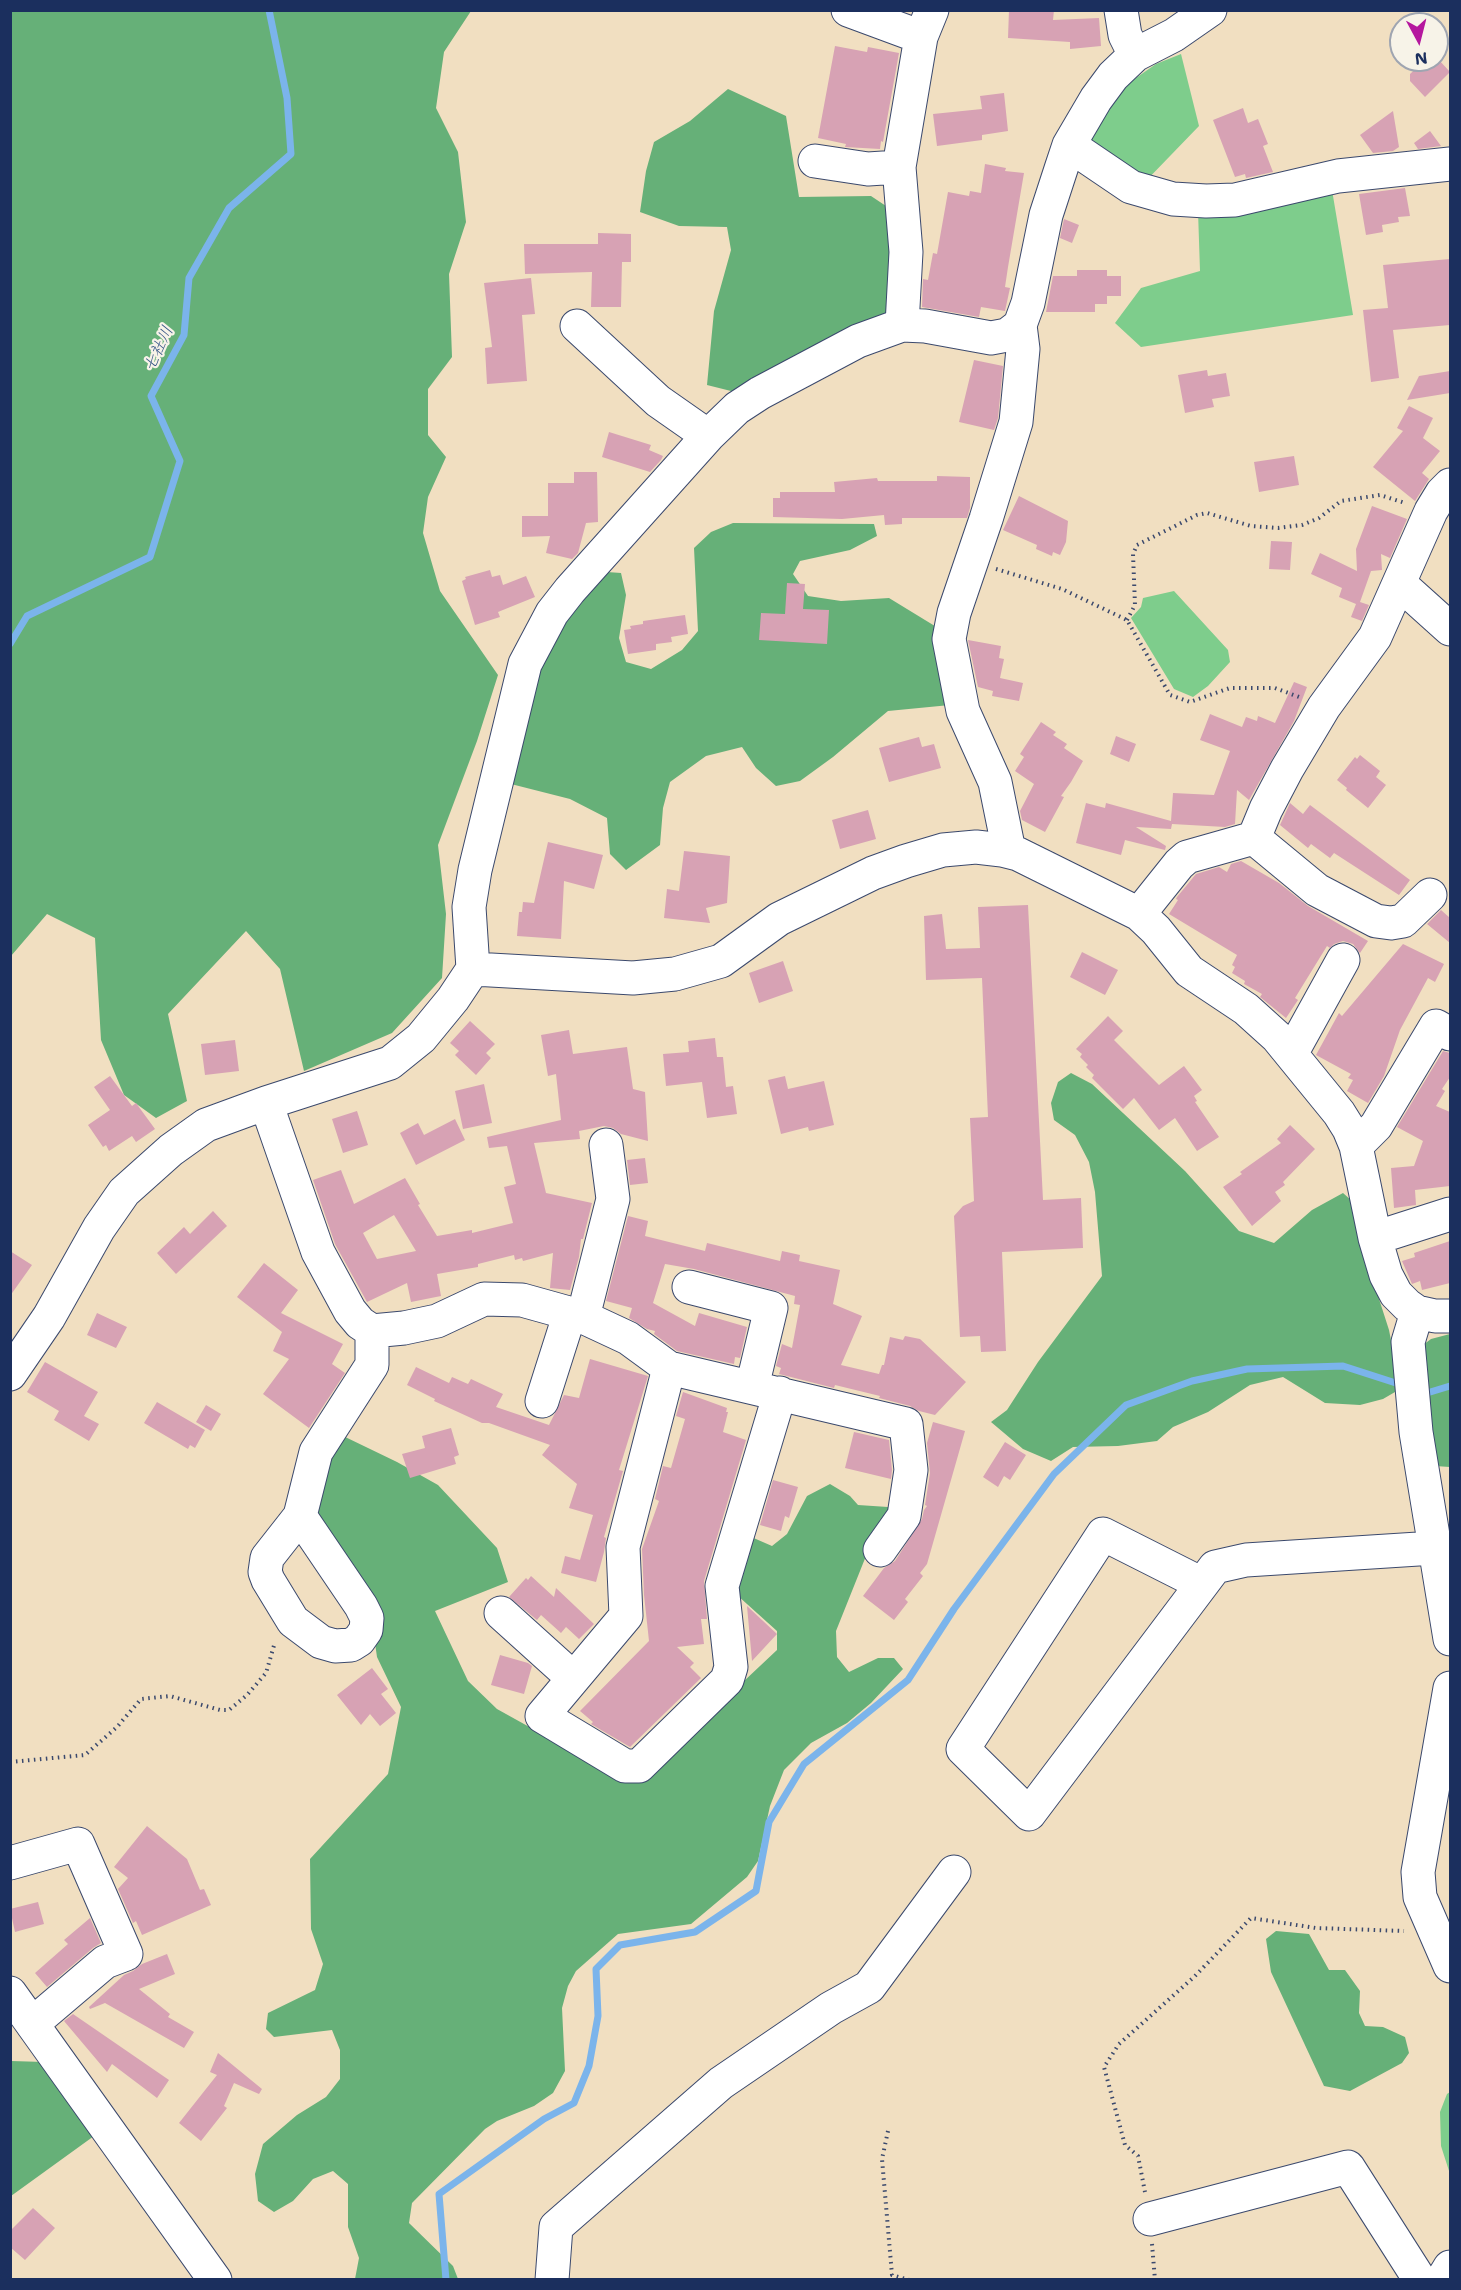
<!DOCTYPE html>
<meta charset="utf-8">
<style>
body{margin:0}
#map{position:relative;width:1461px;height:2290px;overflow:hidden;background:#f1dfc1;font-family:"Shantell Sans",sans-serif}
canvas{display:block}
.frame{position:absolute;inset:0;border:12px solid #1b2f5e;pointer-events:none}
.north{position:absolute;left:1389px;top:12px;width:60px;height:60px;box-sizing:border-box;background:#f7f3e8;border:2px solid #9fa5b1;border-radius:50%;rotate:173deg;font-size:16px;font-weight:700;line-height:24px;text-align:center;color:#1b2f5e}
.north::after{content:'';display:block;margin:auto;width:21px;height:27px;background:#b5179e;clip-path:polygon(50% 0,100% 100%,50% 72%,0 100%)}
</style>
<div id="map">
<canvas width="1461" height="2290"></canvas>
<div class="frame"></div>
<div class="north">N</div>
</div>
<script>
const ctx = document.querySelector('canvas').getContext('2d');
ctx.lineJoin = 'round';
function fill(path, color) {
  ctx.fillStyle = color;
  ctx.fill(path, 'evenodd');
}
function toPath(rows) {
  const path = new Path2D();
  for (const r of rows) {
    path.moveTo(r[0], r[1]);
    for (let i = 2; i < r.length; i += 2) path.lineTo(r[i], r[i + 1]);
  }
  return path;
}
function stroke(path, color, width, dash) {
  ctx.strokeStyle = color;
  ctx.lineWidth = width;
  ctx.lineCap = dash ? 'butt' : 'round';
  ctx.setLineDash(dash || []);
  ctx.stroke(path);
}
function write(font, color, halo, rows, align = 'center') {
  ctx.font = font + ' "Shantell Sans","Klee One",sans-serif';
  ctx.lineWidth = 4.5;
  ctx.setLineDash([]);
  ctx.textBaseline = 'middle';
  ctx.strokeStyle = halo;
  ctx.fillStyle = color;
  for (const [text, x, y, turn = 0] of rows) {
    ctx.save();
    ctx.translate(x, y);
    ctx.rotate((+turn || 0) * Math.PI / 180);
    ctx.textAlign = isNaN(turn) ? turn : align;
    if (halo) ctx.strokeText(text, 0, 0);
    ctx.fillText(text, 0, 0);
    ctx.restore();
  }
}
const green = toPath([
 [1181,54,1199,126,1142,185,1084,147,1123,87,1156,64],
 [1332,190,1353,315,1141,347,1115,323,1141,288,1200,271,1198,211],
 [1174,591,1228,650,1230,662,1208,686,1193,697,1174,689,1131,618,1141,607,1143,598],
 [1450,2092,1450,2174,1441,2146,1440,2112,1447,2094]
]);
const forest = toPath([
 [11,11,471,11,444,52,436,108,458,152,466,222,449,274,452,357,428,389,428,435,446,457,428,497,423,533,440,591,498,675,477,741,438,845,446,914,442,978,392,1033,304,1071,280,969,246,931,168,1014,187,1101,156,1118,124,1095,101,1040,95,938,47,914,11,956],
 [728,89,786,116,799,197,871,196,892,210,897,318,735,392,707,385,714,311,731,250,727,227,679,226,640,212,646,171,654,142,690,121],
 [733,523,874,524,877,536,850,550,800,561,793,574,808,596,841,601,889,598,943,631,950,705,888,711,833,757,800,781,776,786,756,768,742,747,706,756,670,782,663,808,660,845,626,870,610,854,607,818,570,799,511,784,535,678,556,634,607,572,621,573,626,595,619,638,626,662,651,669,682,650,698,631,694,548,711,532],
 [1071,1073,1092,1084,1185,1171,1239,1231,1274,1243,1312,1210,1343,1193,1352,1201,1362,1246,1389,1330,1398,1376,1395,1392,1383,1399,1360,1405,1325,1403,1283,1377,1250,1385,1208,1412,1173,1427,1157,1441,1118,1446,1073,1447,1051,1461,1023,1449,991,1422,1007,1410,1038,1362,1102,1276,1095,1192,1089,1162,1075,1135,1054,1120,1051,1103,1058,1082],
 [1450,1334,1450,1467,1435,1466,1423,1345,1431,1339],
 [339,1434,397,1462,438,1485,497,1548,508,1582,435,1611,468,1681,497,1709,623,1779,642,1777,777,1650,777,1631,737,1595,749,1536,772,1546,787,1534,807,1496,830,1484,850,1496,858,1505,888,1507,892,1518,866,1556,836,1631,837,1657,849,1672,878,1658,894,1658,903,1669,871,1703,847,1723,811,1743,784,1770,770,1806,758,1861,747,1877,691,1924,618,1934,576,1971,568,1986,562,2008,565,2071,553,2093,534,2106,497,2121,485,2129,412,2203,409,2223,453,2266,458,2279,355,2279,359,2258,348,2227,348,2184,333,2171,313,2179,293,2201,274,2212,258,2201,255,2174,263,2144,297,2115,326,2097,340,2079,340,2050,332,2030,274,2037,266,2029,268,2013,315,1990,323,1964,311,1929,310,1859,388,1774,401,1707,377,1657,370,1608,303,1519],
 [1276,1931,1309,1934,1329,1970,1345,1970,1360,1991,1359,2013,1365,2026,1383,2027,1405,2037,1409,2053,1402,2063,1350,2091,1324,2086,1271,1972,1266,1939],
 [11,2061,44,2062,94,2136,11,2196]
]);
const stream = toPath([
 [10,644,27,616,150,557,180,461,151,396,184,335,189,278,229,208,291,154,287,98,269,10],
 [1422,1391,1427,1393,1450,1386],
 [446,2280,439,2194,544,2119,574,2103,589,2066,598,2016,596,1969,620,1945,695,1932,756,1891,769,1822,804,1764,908,1680,954,1609,1054,1474,1126,1405,1192,1381,1247,1369,1343,1366,1402,1385]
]);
const building = toPath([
 [1009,10,1054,10,1053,20,1099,18,1101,46,1070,49,1070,42,1008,38],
 [835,46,867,52,868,47,899,53,883,142,881,141,880,149,845,147,846,144,818,138],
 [1425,60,1439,60,1450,72,1425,97,1410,81,1410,74],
 [1004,93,1008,131,982,135,982,140,937,146,933,114,982,109,980,96],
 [1243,108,1248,123,1258,119,1268,144,1263,146,1273,172,1246,178,1245,174,1235,177,1213,120],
 [1393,111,1399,147,1393,151,1373,153,1360,135],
 [1430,131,1441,146,1418,149,1414,143],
 [985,164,1006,168,1005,171,1024,173,1008,267,1005,287,1010,288,1005,311,981,307,979,317,922,307,923,279,928,280,933,253,937,254,948,192,969,196,970,191,981,193],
 [1405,188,1410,216,1398,217,1399,222,1382,225,1383,232,1366,235,1359,194],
 [1064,219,1079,225,1072,243,1060,238],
 [598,233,631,234,631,262,622,262,621,307,591,307,592,272,525,274,524,244,598,244],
 [1450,259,1450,325,1393,330,1399,378,1371,382,1363,310,1388,308,1383,265],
 [1077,270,1107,270,1107,276,1121,276,1121,296,1107,296,1107,304,1095,304,1095,312,1046,312,1053,276,1077,276],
 [531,278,535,314,522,315,527,381,487,384,485,348,492,347,484,283],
 [974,360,1003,366,998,418,994,430,959,422],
 [1207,370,1208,376,1226,373,1230,396,1212,399,1214,407,1185,413,1178,375],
 [1450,371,1450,393,1407,400,1419,376],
 [1409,406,1433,418,1423,438,1440,451,1422,473,1429,479,1415,501,1373,467,1403,431,1397,428],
 [609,432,651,445,649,450,663,456,661,460,650,472,602,457],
 [1294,456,1299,485,1259,492,1254,462],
 [574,472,597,472,598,522,586,523,578,553,572,559,546,553,550,536,522,537,522,516,548,516,548,483,574,483],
 [937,476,970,477,970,508,967,518,902,518,902,524,885,525,884,515,842,519,773,517,773,498,780,498,780,492,835,492,834,482,877,478,878,481,937,481],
 [1019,496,1068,521,1066,542,1060,555,1053,552,1052,556,1036,549,1037,545,1003,530],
 [1372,506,1407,519,1390,558,1381,554,1382,570,1371,571,1360,602,1369,605,1362,621,1351,617,1356,604,1339,597,1342,588,1311,574,1320,553,1357,571,1356,549],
 [1271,541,1292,542,1290,570,1269,569],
 [490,570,492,577,500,575,503,585,526,576,535,597,498,612,500,617,475,625,462,581,466,579,465,577],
 [787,583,805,584,803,609,829,610,827,644,759,640,761,613,785,614],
 [685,615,688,634,671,637,672,642,656,644,656,650,628,654,624,630,631,629,630,626,643,624,643,621],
 [968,640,1001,646,999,658,1004,659,1000,678,1023,683,1019,701,992,696,993,691,978,687],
 [1294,682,1307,687,1294,721,1249,800,1237,790,1235,824,1225,827,1172,824,1171,829,1136,827,1166,846,1165,850,1125,840,1121,855,1076,843,1086,803,1105,808,1106,803,1171,821,1173,793,1214,795,1230,751,1200,740,1210,714,1242,727,1246,717,1257,721,1258,716,1275,723],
 [1041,722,1056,732,1053,735,1067,744,1064,748,1083,761,1071,782,1061,796,1064,797,1045,832,1022,820,1020,811,1034,784,1015,771,1024,757,1020,754],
 [1116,736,1136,744,1129,762,1110,754],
 [919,737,922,747,934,744,941,768,889,782,879,748],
 [1360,755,1380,771,1376,777,1386,785,1368,808,1346,790,1347,788,1337,780,1355,757,1357,759],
 [1290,803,1303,814,1310,805,1410,880,1399,895,1334,853,1330,858,1311,844,1308,848,1280,825],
 [868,810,876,839,840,849,832,820],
 [548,842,603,855,594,889,564,881,561,939,517,936,519,912,522,912,523,902,534,903],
 [684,851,730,856,727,903,706,908,710,923,664,918,667,889,679,891],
 [1241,861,1279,883,1308,906,1368,941,1360,953,1353,944,1343,941,1334,944,1330,948,1327,946,1295,998,1298,1000,1286,1018,1260,997,1262,994,1244,984,1245,981,1232,973,1235,967,1232,965,1237,955,1169,914,1178,900,1176,899,1177,897,1196,874,1219,867,1227,872,1231,864],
 [1028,905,1043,1200,1081,1198,1083,1248,1002,1252,1006,1351,981,1352,980,1336,960,1337,954,1216,963,1206,974,1201,970,1118,988,1117,982,978,926,980,924,916,942,914,946,949,980,948,978,907],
 [1441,910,1450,918,1450,943,1427,924],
 [1403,944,1444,964,1435,982,1428,978,1400,1030,1384,1076,1368,1103,1347,1091,1353,1080,1348,1078,1351,1074,1316,1055,1339,1013,1342,1016],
 [1082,952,1118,970,1105,995,1070,977],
 [783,961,793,991,759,1003,749,973],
 [1108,1016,1123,1031,1114,1040,1159,1085,1184,1066,1202,1090,1194,1096,1197,1101,1195,1102,1219,1137,1197,1151,1175,1118,1159,1130,1134,1098,1123,1109,1092,1078,1094,1075,1086,1067,1088,1065,1080,1057,1082,1054,1076,1049],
 [470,1021,495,1044,486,1053,491,1058,476,1075,455,1055,459,1051,450,1043],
 [569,1030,573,1054,627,1047,633,1089,645,1092,648,1141,621,1134,613,1128,604,1126,579,1131,580,1139,534,1143,546,1193,592,1203,583,1239,581,1239,579,1257,570,1290,550,1288,553,1253,523,1261,522,1258,515,1260,514,1255,478,1264,478,1267,437,1274,441,1296,411,1302,407,1283,367,1302,335,1244,313,1180,341,1170,354,1204,405,1178,420,1204,418,1205,437,1236,472,1230,472,1233,513,1223,504,1187,516,1184,507,1146,489,1148,487,1137,561,1120,556,1074,548,1076,541,1035],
 [394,1215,416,1251,377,1259,363,1233],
 [715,1038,717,1057,723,1057,726,1087,733,1086,737,1114,707,1118,702,1082,666,1086,663,1054,689,1052,688,1041],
 [235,1040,239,1071,205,1075,201,1044],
 [1443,1051,1450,1053,1450,1077,1442,1089,1445,1091,1436,1106,1450,1112,1450,1186,1415,1190,1416,1205,1394,1208,1391,1168,1414,1166,1423,1141,1397,1127],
 [110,1076,132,1106,136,1103,155,1129,136,1142,132,1136,109,1151,106,1145,103,1147,88,1125,110,1110,94,1087],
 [785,1076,788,1089,824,1081,834,1125,809,1131,808,1127,781,1134,768,1080],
 [484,1084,492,1123,463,1129,455,1091],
 [357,1111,368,1145,343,1153,332,1119],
 [455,1119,465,1140,416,1165,400,1133,418,1123,424,1135],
 [1290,1125,1315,1149,1283,1182,1285,1185,1275,1192,1281,1201,1252,1226,1223,1187,1242,1174,1240,1172,1281,1143,1277,1139],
 [645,1158,648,1183,630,1185,627,1160],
 [213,1211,227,1226,176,1274,157,1253,184,1227,190,1234],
 [628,1216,648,1221,645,1236,705,1251,707,1243,780,1261,782,1251,800,1255,799,1261,840,1270,833,1304,862,1316,841,1365,879,1374,882,1365,884,1365,890,1337,903,1340,905,1336,920,1339,966,1382,935,1415,919,1411,910,1406,879,1398,880,1396,835,1385,834,1388,779,1374,781,1368,776,1366,782,1344,792,1348,800,1305,794,1304,795,1296,694,1269,665,1264,653,1303,695,1326,699,1313,747,1327,740,1358,735,1357,734,1364,677,1351,654,1334,655,1331,647,1329,629,1318,632,1308,606,1301],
 [1450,1241,1450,1283,1422,1290,1420,1281,1412,1284,1402,1261,1415,1257,1414,1253],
 [10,1251,32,1265,10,1296],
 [264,1263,298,1290,281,1313,343,1344,332,1364,345,1373,309,1428,263,1394,289,1359,273,1351,282,1332,237,1297],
 [97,1313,127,1327,116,1348,87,1335],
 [590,1359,648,1376,619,1470,623,1471,604,1537,606,1538,604,1552,596,1582,561,1573,565,1556,580,1560,593,1515,569,1508,577,1484,542,1455,550,1445,489,1423,482,1423,434,1401,435,1399,407,1385,416,1367,449,1383,452,1377,468,1384,471,1379,503,1394,496,1407,549,1425,564,1395,579,1398],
 [45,1362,98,1392,84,1416,99,1424,89,1441,54,1420,59,1411,27,1392],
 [683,1392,727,1408,726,1412,728,1412,723,1432,746,1440,704,1581,707,1619,701,1619,704,1644,677,1647,694,1663,690,1667,701,1678,630,1747,591,1724,593,1722,580,1711,649,1641,644,1595,642,1549,659,1501,655,1499,663,1466,671,1468,685,1419,676,1416],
 [157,1402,205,1430,195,1448,190,1445,188,1449,144,1423],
 [206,1405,221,1414,211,1431,196,1422],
 [933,1422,965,1431,927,1564,920,1573,923,1576,905,1599,908,1602,894,1620,863,1596,884,1568,895,1561,922,1519,924,1510,927,1506,925,1505,930,1473,927,1443],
 [451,1428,459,1455,454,1457,456,1464,410,1478,402,1454,425,1448,422,1436],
 [854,1432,889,1440,892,1470,891,1479,845,1468],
 [1005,1442,1026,1455,1010,1480,1004,1476,998,1487,983,1477],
 [773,1480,798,1487,789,1518,785,1516,781,1531,760,1525],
 [531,1576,554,1597,556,1588,594,1624,579,1639,566,1627,561,1633,541,1615,537,1620,509,1597,526,1578,528,1580],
 [747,1606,777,1634,752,1661],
 [500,1655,528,1663,532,1666,524,1694,491,1685],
 [372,1668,388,1689,381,1694,396,1713,380,1726,370,1714,361,1725,337,1695],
 [147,1826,187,1859,200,1890,204,1889,211,1905,142,1935,136,1921,133,1923,118,1889,128,1878,114,1867],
 [38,1902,44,1924,15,1932,10,1909],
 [90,1918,101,1943,93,1948,47,1987,35,1973,68,1944,64,1940],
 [167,1954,175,1974,139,1989,170,2014,168,2017,194,2032,184,2048,105,2003,90,2009,89,2007,124,1975,133,1971,142,1964],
 [73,2014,169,2080,157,2098,112,2064,107,2072,64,2021],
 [218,2053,262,2089,259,2094,234,2083,224,2106,227,2108,201,2141,179,2123,217,2075,210,2072],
 [33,2208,55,2228,25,2260,10,2247,10,2231]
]);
const path = toPath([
 [996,569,1062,589,1127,620,1170,695,1190,702,1230,688,1275,688,1299,697],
 [1127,620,1135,605,1133,554,1137,545,1197,515,1207,513,1251,526,1278,528,1302,525,1319,518,1341,501,1380,495,1405,503],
 [10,1762,85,1755,117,1727,141,1699,170,1696,220,1710,229,1710,247,1695,266,1673,275,1642],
 [888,2131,882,2159,892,2275,909,2280],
 [1145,2192,1138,2156,1125,2145,1104,2067,1119,2044,1195,1976,1251,1918,1316,1928,1404,1931],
 [1152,2244,1155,2280]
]);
const minor = toPath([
 [848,10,921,37,932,10],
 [1121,10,1125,35,1135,55],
 [1069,145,1131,187,1173,199,1206,201,1235,200,1338,176,1450,164],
 [815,161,868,169,899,167],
 [902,325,906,252,899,167,921,37],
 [577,326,658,401,708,436],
 [1400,584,1450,629],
 [1254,838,1317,890,1376,921,1391,923,1403,921,1430,895],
 [1009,851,995,782,963,711,949,639,954,613,986,519,1016,422,1023,349,1020,325],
 [1139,914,1179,864,1187,857,1254,838,1266,809,1287,769,1324,707,1375,637,1431,511,1442,493,1450,485],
 [473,969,633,978,675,974,721,961,779,919,873,873,906,861,943,850,976,847,1002,850,1018,854,1139,914,1156,930,1189,971,1246,1009,1277,1037,1339,1113,1349,1129,1356,1146,1375,1238,1386,1275,1396,1294,1407,1305,1417,1312,1435,1316,1450,1316],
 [1291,1054,1343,960],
 [266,1103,318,1252,350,1311,360,1323,372,1331,404,1328,437,1321,484,1299,522,1300,583,1317,628,1338,669,1368,906,1424,911,1470,904,1516,880,1550],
 [1356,1146,1376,1126,1436,1026,1450,1034],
 [1375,1238,1450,1214],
 [689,1287,771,1308,752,1387],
 [1417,1312,1408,1342,1416,1432,1450,1639],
 [583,1317,613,1199,606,1145],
 [669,1368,623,1547,626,1616,542,1716,625,1766,639,1766,727,1680,731,1667,722,1586,780,1393],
 [10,1374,49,1317,99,1228,124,1192,171,1150,206,1125,266,1103,390,1063,421,1038,453,999,473,969,469,907,475,870,525,664,552,613,570,590,708,436,737,408,760,393,858,341,902,325,925,326,991,338,1007,335,1020,325,1028,303,1046,215,1061,169,1069,145,1096,99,1113,76,1135,55,1174,35,1210,10],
 [542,1401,570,1313],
 [300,1516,361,1606,367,1618,366,1630,359,1640,351,1645,335,1646,321,1642,293,1621,268,1580,265,1572,267,1558,300,1516,316,1452,372,1365,372,1331],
 [1202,1584,1103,1534,963,1749,1029,1814,1215,1567,1246,1560,1434,1548],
 [501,1613,573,1678],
 [1450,1688,1418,1872,1420,1897,1450,1966],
 [10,1863,78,1844,126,1954,105,1962,32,2024],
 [10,1993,215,2280],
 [1150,2219,1348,2167,1420,2280],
 [552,2280,556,2227,721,2083,831,2008,869,1987,954,1872],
 [1442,2280,1450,2267]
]);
const waterNames = [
 ["七社川",159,349,-65]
];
fill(green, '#7ecd8c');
fill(forest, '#66b078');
stroke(stream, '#7bb4eb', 7);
fill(building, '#d7a2b4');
stroke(minor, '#3b496d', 35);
stroke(path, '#3b496d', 4, [1.5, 4.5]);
stroke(minor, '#fff', 33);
write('italic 16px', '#385788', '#f7f3e8', waterNames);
</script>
